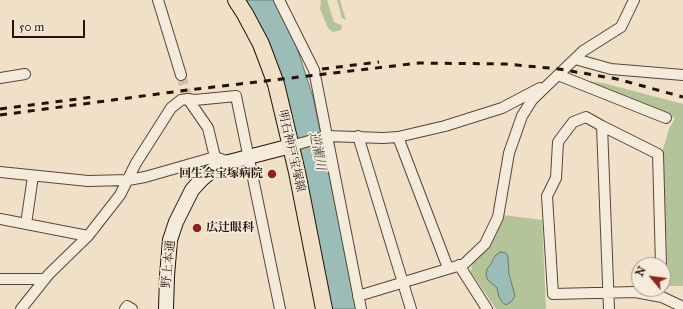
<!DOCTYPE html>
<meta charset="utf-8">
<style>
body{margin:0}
#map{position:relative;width:683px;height:309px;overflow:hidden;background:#efe0c7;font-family:"IM FELL Great Primer",serif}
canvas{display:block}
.north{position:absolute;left:631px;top:257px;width:40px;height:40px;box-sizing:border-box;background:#f5ebdb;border:1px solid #a19488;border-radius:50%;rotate:299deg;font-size:11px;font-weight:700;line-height:16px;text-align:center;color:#23120b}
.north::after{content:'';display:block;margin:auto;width:14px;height:18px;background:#8f2418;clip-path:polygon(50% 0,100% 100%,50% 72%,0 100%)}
.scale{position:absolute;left:12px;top:20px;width:73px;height:18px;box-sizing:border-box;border:2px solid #23120b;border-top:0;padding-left:5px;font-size:12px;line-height:14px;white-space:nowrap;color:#23120b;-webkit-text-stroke:3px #f5ebdb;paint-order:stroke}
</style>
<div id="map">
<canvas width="683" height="309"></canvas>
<div class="north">N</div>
<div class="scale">50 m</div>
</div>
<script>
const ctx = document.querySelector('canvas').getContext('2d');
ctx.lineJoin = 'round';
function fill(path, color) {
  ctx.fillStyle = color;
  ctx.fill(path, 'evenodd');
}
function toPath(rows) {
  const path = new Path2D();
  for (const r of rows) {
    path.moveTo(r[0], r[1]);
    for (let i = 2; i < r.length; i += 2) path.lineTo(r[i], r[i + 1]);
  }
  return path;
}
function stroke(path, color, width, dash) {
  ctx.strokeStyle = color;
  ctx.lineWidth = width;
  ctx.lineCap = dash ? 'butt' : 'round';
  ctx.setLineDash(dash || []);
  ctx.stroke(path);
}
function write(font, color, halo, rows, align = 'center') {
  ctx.font = font + ' "IM FELL Great Primer","Noto Serif JP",serif';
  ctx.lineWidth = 3.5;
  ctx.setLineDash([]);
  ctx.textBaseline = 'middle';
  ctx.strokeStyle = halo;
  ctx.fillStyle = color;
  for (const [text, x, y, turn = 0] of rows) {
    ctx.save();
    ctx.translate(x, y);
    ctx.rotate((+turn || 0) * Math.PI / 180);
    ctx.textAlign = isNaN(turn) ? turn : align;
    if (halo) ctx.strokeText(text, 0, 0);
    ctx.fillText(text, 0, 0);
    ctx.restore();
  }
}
const green = toPath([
 [321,0,327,0,334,22,341,25,342,27,341,30,333,32,328,28,320,9],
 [337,0,340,0,346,20,342,18],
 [582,80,603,83,683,104,683,286,668,286,663,149,669,129,675,118,583,83],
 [503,215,542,220,546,309,496,309,471,272,472,264,487,249]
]);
const water = toPath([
 [243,0,274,0,296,45,313,97,357,309,330,309,298,160,243,0],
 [500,252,506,253,508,257,509,274,515,296,512,301,506,305,502,302,499,297,497,288,488,280,486,275,487,269,491,264,495,256,500,252]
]);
const streetTunnel = toPath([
 [181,75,188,99]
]);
const street = toPath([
 [158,0,181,75],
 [279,0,314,70,361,309],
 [575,59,611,69,683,75],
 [558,75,666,118],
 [0,78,25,74],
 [188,99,208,128,215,157],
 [602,126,609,309],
 [358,136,411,309],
 [398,137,448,268],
 [291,146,327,136,383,138,398,137,445,126,502,108,540,88],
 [0,172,88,181,128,180,145,177,215,157,229,162],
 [0,219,88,236],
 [26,224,33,176],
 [459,265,487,309],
 [661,265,658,154,602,126,586,117,573,122,558,142,556,178,547,196,553,294,635,292,662,297,683,307],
 [0,279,45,279],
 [358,296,464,264,485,244,498,217,509,153,522,116,532,100,583,51,621,27,634,0],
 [21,309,49,274,88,236,120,195,136,163,171,108,181,100,188,99,195,100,236,96,280,309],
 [125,309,127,306,132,309]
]);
const secondary = toPath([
 [166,309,167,276,170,240,176,222,192,190,201,180,215,168,229,162,291,146]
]);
const primary = toPath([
 [236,0,245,14,261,44,276,84,297,172,324,309]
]);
const rail = toPath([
 [322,69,379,62],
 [0,109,93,97],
 [0,115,188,90,419,63,506,64,559,69,617,79,683,97]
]);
const markers = [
 [272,174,5,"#8f2418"],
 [197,228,5,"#8f2418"]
];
const streetNames = [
 ["明石神戸宝塚線",291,151,77],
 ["野上本通",169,264,-84]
];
const poiNames = [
 ["回生会宝塚病院",263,174],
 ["広辻眼科",206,228,"left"]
];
const waterNames = [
 ["逆瀬川",317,151,79]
];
fill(green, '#b5c399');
fill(water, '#9abdb7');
stroke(water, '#6a7972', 1);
stroke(streetTunnel, '#d0c1ab', 10, [10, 5]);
stroke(street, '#56463a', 12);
stroke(secondary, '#23120b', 16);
stroke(primary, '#23120b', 18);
stroke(street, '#f5ebdb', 10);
stroke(secondary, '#f5ebdb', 14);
stroke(primary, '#efe0c7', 16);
stroke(rail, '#23120b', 3, [7, 7]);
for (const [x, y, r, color] of markers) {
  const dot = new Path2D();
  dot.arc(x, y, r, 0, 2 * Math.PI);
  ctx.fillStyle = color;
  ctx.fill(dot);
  stroke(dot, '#f5ebdb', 1.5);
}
write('12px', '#23120b', '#f5ebdb', streetNames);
write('bold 12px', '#23120b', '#f5ebdb', poiNames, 'right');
write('italic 13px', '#4d4e47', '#f5ebdb', waterNames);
</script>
